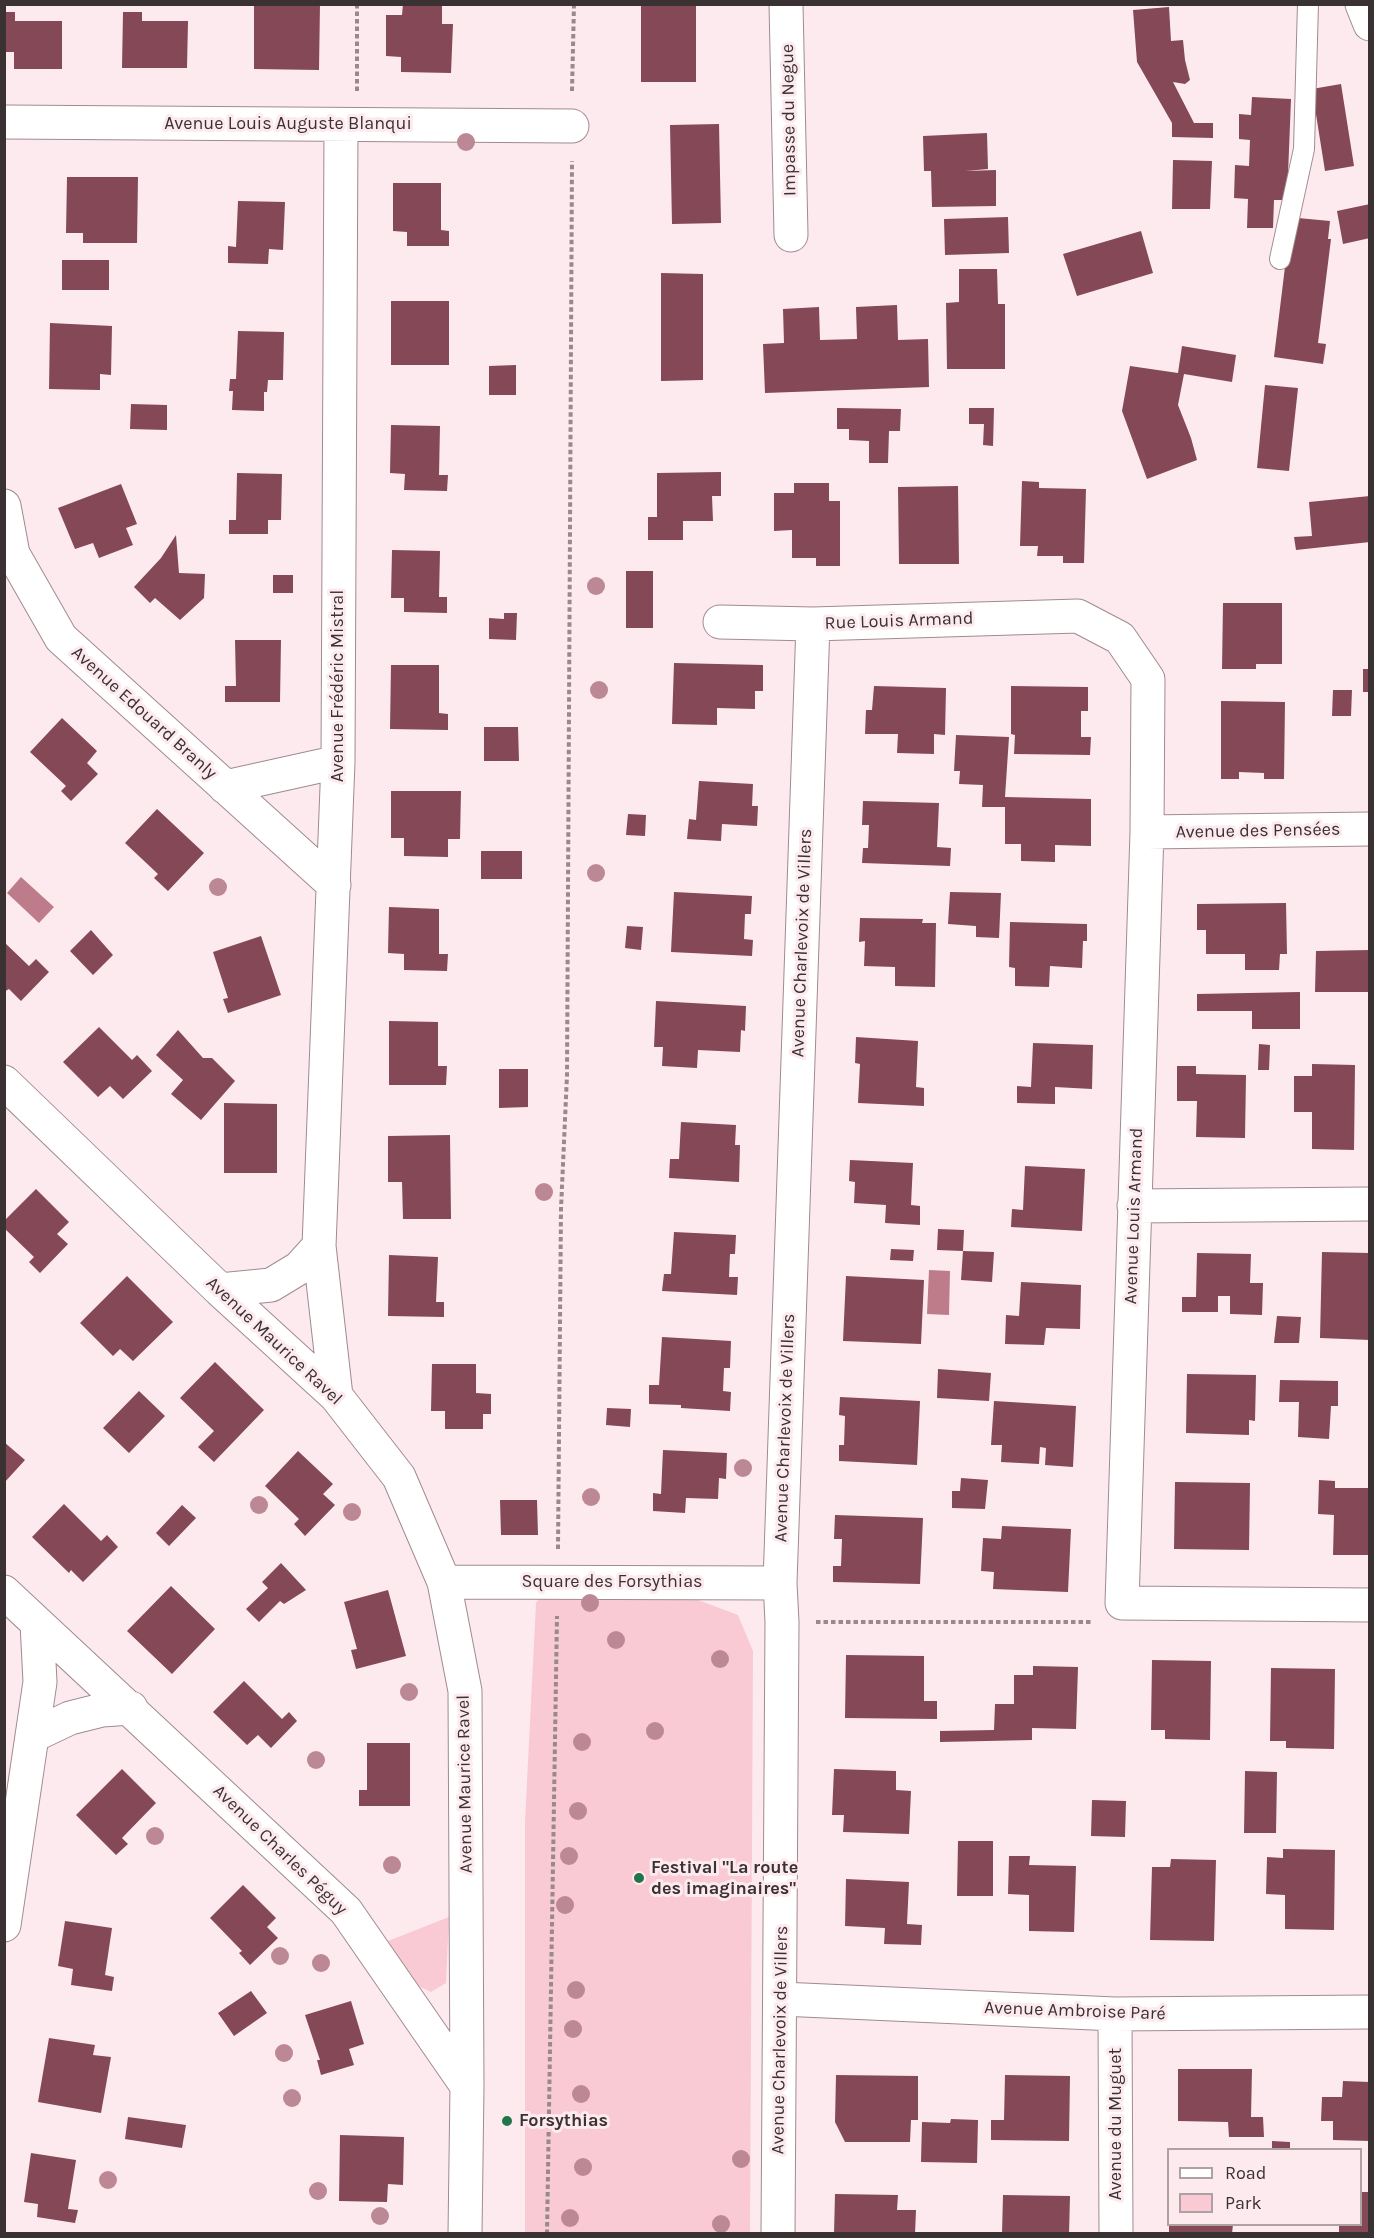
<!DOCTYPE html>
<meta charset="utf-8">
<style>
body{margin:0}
#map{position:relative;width:1374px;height:2238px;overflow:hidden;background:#fdeaee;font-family:Karla,sans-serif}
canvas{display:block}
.frame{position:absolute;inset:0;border:6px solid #3a3133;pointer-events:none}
.legend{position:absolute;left:1167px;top:2148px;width:195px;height:78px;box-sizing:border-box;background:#fdeaee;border:2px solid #afa0a3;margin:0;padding:8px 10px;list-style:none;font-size:18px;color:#3a3133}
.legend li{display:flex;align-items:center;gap:12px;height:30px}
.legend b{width:30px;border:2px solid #afa0a3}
</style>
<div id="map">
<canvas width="1374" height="2238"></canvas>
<div class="frame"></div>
<ul class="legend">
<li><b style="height:8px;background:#fff"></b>Road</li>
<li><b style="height:16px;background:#f9cad3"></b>Park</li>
</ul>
</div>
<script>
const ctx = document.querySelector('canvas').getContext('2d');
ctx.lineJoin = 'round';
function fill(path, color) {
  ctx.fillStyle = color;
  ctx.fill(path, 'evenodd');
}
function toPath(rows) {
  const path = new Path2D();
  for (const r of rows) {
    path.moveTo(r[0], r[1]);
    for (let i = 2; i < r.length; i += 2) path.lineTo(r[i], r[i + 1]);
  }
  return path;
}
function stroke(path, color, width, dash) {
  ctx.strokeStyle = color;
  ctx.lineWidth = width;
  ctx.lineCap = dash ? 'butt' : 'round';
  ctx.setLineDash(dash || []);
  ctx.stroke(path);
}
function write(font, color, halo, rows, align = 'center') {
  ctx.font = font + ' Karla,sans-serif';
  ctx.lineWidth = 6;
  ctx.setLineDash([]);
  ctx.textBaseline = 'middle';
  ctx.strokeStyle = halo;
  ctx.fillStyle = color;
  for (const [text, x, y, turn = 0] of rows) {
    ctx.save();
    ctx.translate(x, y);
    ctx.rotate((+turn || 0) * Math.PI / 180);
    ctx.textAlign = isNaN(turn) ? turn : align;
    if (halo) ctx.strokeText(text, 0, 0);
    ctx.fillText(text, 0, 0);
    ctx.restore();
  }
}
const green = toPath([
 [541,1595,690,1597,738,1615,753,1651,750,2233,525,2234,525,1821,536,1603],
 [449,1917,446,1983,431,1992,414,1984,388,1941]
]);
const water = toPath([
 [21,877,54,907,39,923,7,893],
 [929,1270,950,1271,949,1315,927,1314]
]);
const building = toPath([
 [254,4,320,4,319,70,254,69],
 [403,4,442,5,442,24,453,24,451,73,401,72,401,57,386,56,386,15,402,15],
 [641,4,696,4,696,82,641,82],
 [1169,7,1171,41,1183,40,1185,60,1190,80,1185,84,1173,82,1194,123,1213,123,1213,138,1172,137,1172,123,1137,62,1133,10],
 [4,12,15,12,15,21,62,21,62,69,14,69,14,52,4,52],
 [123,12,142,12,142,21,188,21,187,68,122,68],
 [1341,84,1354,166,1325,171,1312,89],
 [1252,97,1291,99,1287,200,1274,200,1273,228,1247,228,1248,199,1234,198,1235,165,1249,166,1250,140,1239,139,1239,114,1251,115],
 [719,124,721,223,672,224,670,125],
 [987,133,988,169,965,171,996,170,996,206,932,207,931,171,924,171,923,136],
 [1173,160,1212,161,1210,209,1172,209],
 [67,177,138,177,137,243,83,243,83,233,66,233],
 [393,183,441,183,441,230,449,231,449,246,407,246,407,232,393,231],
 [238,201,285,202,283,250,269,249,268,264,228,263,228,246,236,247],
 [1370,204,1370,238,1343,244,1337,211],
 [1008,217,1009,253,945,255,944,219],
 [1298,218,1330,221,1328,239,1331,239,1318,343,1326,344,1323,364,1274,357,1289,234,1296,235],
 [1141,231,1153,273,1077,296,1063,254],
 [62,260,109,260,109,290,62,290],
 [959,269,997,269,998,304,1005,304,1005,369,947,369,946,303,959,302],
 [661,273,703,274,703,380,661,381],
 [391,301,449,301,449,365,391,365],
 [897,305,898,340,928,339,929,387,765,393,763,344,784,343,783,309,819,307,820,340,857,339,856,307],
 [50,323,112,326,111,375,100,374,100,390,49,389],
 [238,331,284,332,283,380,268,380,267,392,264,392,264,411,232,410,233,391,229,391,230,379,236,379],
 [1182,346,1236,355,1232,382,1184,374,1178,405,1191,438,1197,460,1147,479,1122,411,1130,366,1178,373],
 [516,365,516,395,489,395,489,366],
 [1265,385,1298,388,1289,471,1257,468],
 [131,404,167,405,167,430,130,429],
 [837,408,901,409,900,431,889,431,888,463,869,463,869,441,849,440,849,429,837,429],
 [969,408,994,408,993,446,983,445,984,424,969,424],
 [391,425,440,426,439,475,448,475,447,491,404,490,405,474,390,473],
 [721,472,721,496,712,496,713,521,683,521,683,540,648,540,648,517,657,517,657,473],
 [237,473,282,474,281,520,268,520,268,534,229,534,229,520,236,520],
 [1022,481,1039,482,1039,488,1086,489,1084,563,1063,563,1063,556,1037,556,1038,546,1020,546],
 [794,483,829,483,829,501,840,501,840,566,816,566,816,558,792,558,792,530,774,531,774,493,794,493],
 [121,484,137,524,126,528,133,545,99,558,93,543,75,549,58,508],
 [958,486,959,564,899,564,898,487],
 [1370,496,1370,542,1296,550,1294,537,1312,536,1309,502],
 [176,535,179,573,205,574,204,598,180,620,155,598,150,603,134,587,161,558],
 [392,550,440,551,439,597,447,597,447,613,404,612,404,598,391,598],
 [626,571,653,571,653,628,626,628],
 [273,575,293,575,293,593,273,593],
 [1223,603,1282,603,1282,664,1256,664,1256,669,1222,669],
 [504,613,517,613,516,640,489,639,489,618,504,619],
 [235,640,281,640,280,702,225,702,225,686,236,686],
 [674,663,763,665,763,691,755,691,755,709,717,708,717,725,672,724],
 [391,665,439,665,439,713,448,714,448,730,390,729],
 [1363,669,1370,669,1370,692,1363,692],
 [874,686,946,688,945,735,934,734,934,754,897,753,898,734,865,734,866,710,872,710],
 [1011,686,1088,687,1088,711,1081,711,1081,737,1091,737,1090,755,1014,754,1015,735,1011,734],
 [1333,690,1352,690,1351,716,1332,716],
 [1221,701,1285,702,1284,779,1264,779,1264,773,1239,772,1239,779,1221,779],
 [62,718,97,751,87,763,98,774,71,801,61,791,66,786,30,752],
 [484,727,518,727,519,761,484,761],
 [956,735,1009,737,1005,797,1091,799,1091,846,1055,845,1055,862,1021,861,1021,844,1005,844,1005,807,982,807,983,785,959,784,960,771,954,771],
 [699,781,753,784,752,806,758,806,757,826,722,824,721,841,687,839,689,819,696,820],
 [391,791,461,791,460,839,448,839,448,857,404,856,404,838,391,838],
 [863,801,939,803,937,847,951,848,950,866,862,863,863,848,868,848,869,825,862,825],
 [157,809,204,853,168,891,154,878,158,874,125,843],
 [628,814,646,815,645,836,626,835],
 [481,851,522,851,522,879,481,879],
 [674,892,752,896,751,914,745,914,744,939,753,940,752,956,671,952],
 [950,892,1001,893,999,938,976,937,976,926,948,924],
 [1286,903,1287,954,1280,954,1279,970,1245,970,1245,954,1206,954,1206,930,1197,930,1197,904],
 [389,907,439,909,439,954,448,954,447,971,404,970,404,954,388,953],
 [860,918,923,919,922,923,936,923,935,987,895,986,895,967,864,966,865,941,859,942],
 [1010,922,1087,924,1087,941,1083,941,1082,968,1050,966,1049,987,1015,986,1015,968,1009,967],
 [627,926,643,927,641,950,625,948],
 [91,930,113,955,93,975,70,951],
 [261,936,281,995,228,1013,223,999,228,998,213,952],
 [4,942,29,966,36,959,49,972,21,1001,9,989,4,992],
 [1370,950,1370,992,1315,992,1316,951],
 [1300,992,1300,1029,1252,1029,1252,1011,1197,1011,1197,994],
 [656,1001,746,1006,745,1031,741,1030,740,1052,698,1050,697,1068,662,1066,663,1047,654,1047],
 [389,1021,438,1022,438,1066,447,1066,446,1085,389,1085],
 [99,1027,132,1060,137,1055,152,1071,123,1099,110,1086,98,1097,63,1062],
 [178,1030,203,1058,212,1058,235,1081,201,1120,171,1094,183,1080,156,1055],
 [856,1037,918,1041,916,1087,924,1088,924,1106,858,1103,860,1064,855,1063],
 [1033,1043,1093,1045,1092,1089,1055,1087,1055,1104,1017,1103,1017,1086,1031,1087],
 [1259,1044,1270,1045,1269,1070,1258,1070],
 [1312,1064,1355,1065,1354,1150,1312,1149,1312,1112,1294,1112,1294,1076,1312,1076],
 [1177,1066,1196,1066,1196,1074,1246,1075,1245,1138,1196,1137,1197,1101,1177,1101],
 [499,1069,528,1069,528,1107,499,1108],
 [224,1103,277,1104,277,1173,224,1173],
 [681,1122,736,1125,735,1145,740,1145,739,1182,669,1178,670,1159,679,1159],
 [450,1135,451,1219,403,1219,402,1182,388,1182,388,1136],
 [850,1160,913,1163,911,1205,920,1206,920,1225,885,1223,886,1205,854,1203,855,1182,849,1181],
 [1025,1166,1085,1169,1082,1231,1011,1227,1012,1209,1023,1210],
 [36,1189,69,1222,57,1234,68,1244,40,1273,29,1262,34,1257,4,1228,4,1221],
 [938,1229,964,1230,963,1251,994,1252,992,1282,961,1280,963,1251,937,1250],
 [674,1232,736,1235,735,1254,730,1254,729,1277,738,1277,737,1295,662,1291,664,1274,671,1274],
 [891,1249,914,1250,913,1261,890,1260],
 [1322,1252,1370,1253,1370,1340,1320,1338],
 [1197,1253,1251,1254,1250,1283,1263,1283,1262,1315,1230,1314,1230,1296,1218,1296,1218,1312,1182,1312,1182,1297,1196,1297],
 [389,1255,438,1257,436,1302,444,1302,444,1317,388,1316],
 [127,1276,173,1322,133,1361,120,1349,113,1356,80,1323],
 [846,1276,924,1280,921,1344,843,1341],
 [1021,1282,1081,1285,1080,1329,1046,1328,1044,1345,1005,1344,1006,1315,1019,1316],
 [1277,1316,1301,1317,1299,1343,1274,1343],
 [662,1337,731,1341,730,1368,724,1368,723,1391,731,1392,730,1411,681,1408,681,1405,649,1404,649,1385,659,1385],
 [215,1362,264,1410,214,1462,198,1447,214,1431,180,1398],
 [432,1364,476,1364,476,1393,491,1394,491,1414,483,1414,483,1429,445,1429,445,1411,431,1411],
 [938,1369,991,1373,989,1401,937,1398],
 [1187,1374,1256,1375,1255,1421,1249,1420,1249,1435,1186,1433],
 [1280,1380,1338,1381,1338,1406,1331,1406,1329,1439,1298,1437,1299,1402,1279,1402],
 [139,1391,165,1416,129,1453,103,1428],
 [840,1397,920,1401,917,1465,839,1461,839,1445,844,1445,845,1416,839,1415],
 [994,1401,1076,1406,1073,1467,1045,1465,1046,1448,1040,1447,1039,1464,1001,1462,1002,1445,991,1445],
 [607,1408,631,1409,630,1427,606,1425],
 [4,1442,25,1460,4,1483],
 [663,1450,727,1453,726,1479,719,1478,718,1499,686,1498,685,1513,653,1511,653,1493,661,1494],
 [298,1451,333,1484,323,1494,335,1505,305,1536,294,1524,299,1519,265,1486],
 [961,1478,988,1480,985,1509,952,1508,952,1491,960,1491],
 [1319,1480,1335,1481,1335,1488,1370,1488,1370,1555,1333,1555,1334,1515,1318,1514],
 [1175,1482,1250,1483,1249,1550,1174,1549],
 [500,1500,537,1500,538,1535,501,1535],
 [64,1504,101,1541,107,1535,118,1547,83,1582,71,1570,69,1573,32,1537],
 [182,1505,196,1518,169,1546,156,1533],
 [835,1515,923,1518,920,1584,833,1582,833,1566,841,1566,842,1539,834,1539],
 [1002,1526,1071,1529,1068,1592,993,1589,994,1572,981,1571,983,1538,1001,1539],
 [281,1563,306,1590,284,1604,280,1601,259,1622,246,1609,268,1588,262,1582],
 [171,1586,215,1629,172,1674,127,1631],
 [388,1590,406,1656,356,1669,351,1650,357,1649,344,1602],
 [846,1655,924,1656,924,1701,937,1701,937,1719,845,1718],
 [1152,1660,1211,1661,1210,1740,1165,1739,1165,1730,1151,1730],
 [1033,1666,1078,1667,1076,1729,1032,1728,1032,1740,940,1742,940,1731,994,1730,995,1704,1014,1704,1014,1675,1033,1675],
 [1271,1668,1335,1669,1334,1749,1286,1748,1286,1741,1270,1741],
 [244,1681,282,1719,289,1712,297,1721,271,1748,258,1735,247,1745,213,1712],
 [367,1743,410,1743,410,1806,359,1806,359,1790,367,1790],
 [122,1769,156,1803,122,1838,128,1844,116,1855,76,1815],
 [834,1769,896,1771,896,1790,911,1791,909,1834,843,1832,844,1815,832,1815],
 [1245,1771,1277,1772,1276,1833,1244,1833],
 [1092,1800,1126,1801,1125,1837,1091,1836],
 [958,1841,993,1841,993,1896,957,1896],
 [1283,1849,1335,1850,1334,1930,1285,1929,1285,1895,1266,1894,1267,1857,1283,1858],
 [1009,1856,1030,1856,1029,1865,1076,1866,1074,1932,1029,1931,1029,1895,1008,1894],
 [1171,1859,1216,1860,1214,1941,1150,1940,1152,1867,1170,1867],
 [846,1879,909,1882,907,1924,922,1925,921,1945,884,1944,885,1928,845,1926],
 [243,1885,276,1918,267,1927,278,1938,250,1965,239,1953,242,1951,210,1918],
 [65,1921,112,1928,105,1975,114,1977,112,1991,71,1985,73,1969,58,1966],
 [251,1991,267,2013,234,2036,218,2013],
 [351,2001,364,2044,349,2049,354,2065,321,2075,317,2060,320,2060,305,2015],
 [49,2038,95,2045,93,2055,111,2057,101,2113,38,2102],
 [1178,2069,1252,2069,1251,2117,1263,2117,1264,2137,1229,2137,1228,2122,1178,2121],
 [836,2075,918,2076,918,2120,911,2120,910,2142,845,2142,835,2122],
 [1005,2075,1070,2076,1069,2141,991,2140,991,2120,1004,2120],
 [1343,2081,1370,2082,1370,2141,1333,2140,1333,2121,1321,2121,1322,2097,1342,2097],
 [128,2117,186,2125,182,2148,125,2139],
 [951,2119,978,2120,977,2163,921,2162,922,2122,950,2123],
 [340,2135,404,2137,403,2185,388,2184,387,2202,339,2201],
 [1272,2141,1290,2142,1290,2150,1272,2150],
 [31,2153,76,2160,68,2209,78,2210,75,2223,37,2217,38,2204,24,2202],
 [1360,2192,1370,2192,1370,2234,1339,2234,1339,2224,1360,2224],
 [835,2194,898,2195,897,2210,916,2210,915,2234,834,2234],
 [1003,2195,1070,2196,1069,2234,1002,2234],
 [1169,2224,1233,2224,1232,2234,1169,2234]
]);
const path = toPath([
 [357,91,357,4],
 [572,91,574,4],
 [558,1549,561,1209,567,1075,572,161],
 [816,1622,1093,1622],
 [547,2234,557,1616]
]);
const service = toPath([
 [1280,259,1304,149,1308,4]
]);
const minor = toPath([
 [786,4,791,235],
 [1362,4,1370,24],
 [4,122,572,126],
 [4,506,13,554,61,638,334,885],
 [720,622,813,624,1078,616,1120,638,1148,679,1147,832,1122,1603,1370,1605],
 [225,787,338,762],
 [1147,832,1370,829],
 [4,1082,220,1290,336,1396,399,1477,444,1582,465,1691,467,2086],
 [1134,1206,1370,1204],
 [220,1290,271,1285,299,1268,319,1246],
 [336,1396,319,1246,338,762,341,126],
 [444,1582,780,1583],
 [4,1592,346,1911,467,2086,465,2234],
 [32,1736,70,1718,102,1710,131,1708],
 [4,1925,40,1682,37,1623],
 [781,1999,1115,2014,1370,2012],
 [1115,2014,1116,2234],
 [778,2234,782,1622,780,1583,813,624]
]);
const trees = [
 [466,142],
 [596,586],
 [599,690],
 [596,873],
 [218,887],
 [544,1192],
 [743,1468],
 [591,1497],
 [259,1505],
 [352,1512],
 [590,1603],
 [616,1640],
 [720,1659],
 [409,1692],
 [655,1731],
 [582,1742],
 [316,1760],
 [578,1811],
 [155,1836],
 [569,1856],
 [392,1865],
 [565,1905],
 [280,1956],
 [321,1963],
 [576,1990],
 [573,2029],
 [284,2053],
 [581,2094],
 [292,2098],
 [741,2159],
 [583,2167],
 [108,2180],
 [318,2191],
 [380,2216],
 [570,2218],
 [721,2224]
];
const markers = [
 [639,1878,6,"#217649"],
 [507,2121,6,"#217649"]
];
const streetNames = [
 ["Impasse du Negue",789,120,-91],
 ["Avenue Louis Auguste Blanqui",288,124],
 ["Rue Louis Armand",899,621,-2],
 ["Avenue Frédéric Mistral",338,686,-90],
 ["Avenue Edouard Branly",144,713,42],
 ["Avenue des Pensées",1258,831,-1],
 ["Avenue Charlevoix de Villers",802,943,-88],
 ["Avenue Louis Armand",1134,1216,-88],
 ["Avenue Maurice Ravel",274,1341,43],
 ["Avenue Charlevoix de Villers",785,1428,-88],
 ["Square des Forsythias",612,1582],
 ["Avenue Maurice Ravel",465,1784,-91],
 ["Avenue Charles Péguy",280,1850,44],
 ["Avenue Ambroise Paré",1075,2011,2],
 ["Avenue Charlevoix de Villers",780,2040,-89],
 ["Avenue du Muguet",1116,2124,-90]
];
const poiNames = [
 ["Festival \"La route",651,1868],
 ["des imaginaires\"",651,1889],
 ["Forsythias",519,2121]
];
fill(green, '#f9cad3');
fill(water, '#be7c8b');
fill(building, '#844856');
stroke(service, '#a08b8f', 22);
stroke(minor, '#a08b8f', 35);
stroke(path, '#97898c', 4, [4.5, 3]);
stroke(service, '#fff', 20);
stroke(minor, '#fff', 33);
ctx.fillStyle = '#bd8895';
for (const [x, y] of trees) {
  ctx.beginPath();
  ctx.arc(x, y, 9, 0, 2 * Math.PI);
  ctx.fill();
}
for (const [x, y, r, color] of markers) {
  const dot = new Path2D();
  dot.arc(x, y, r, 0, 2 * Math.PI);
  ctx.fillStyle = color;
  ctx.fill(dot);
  stroke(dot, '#fdeaee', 2);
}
write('18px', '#3a3133', '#fdeaee', streetNames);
write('bold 18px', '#3a3133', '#fdeaee', poiNames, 'left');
</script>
